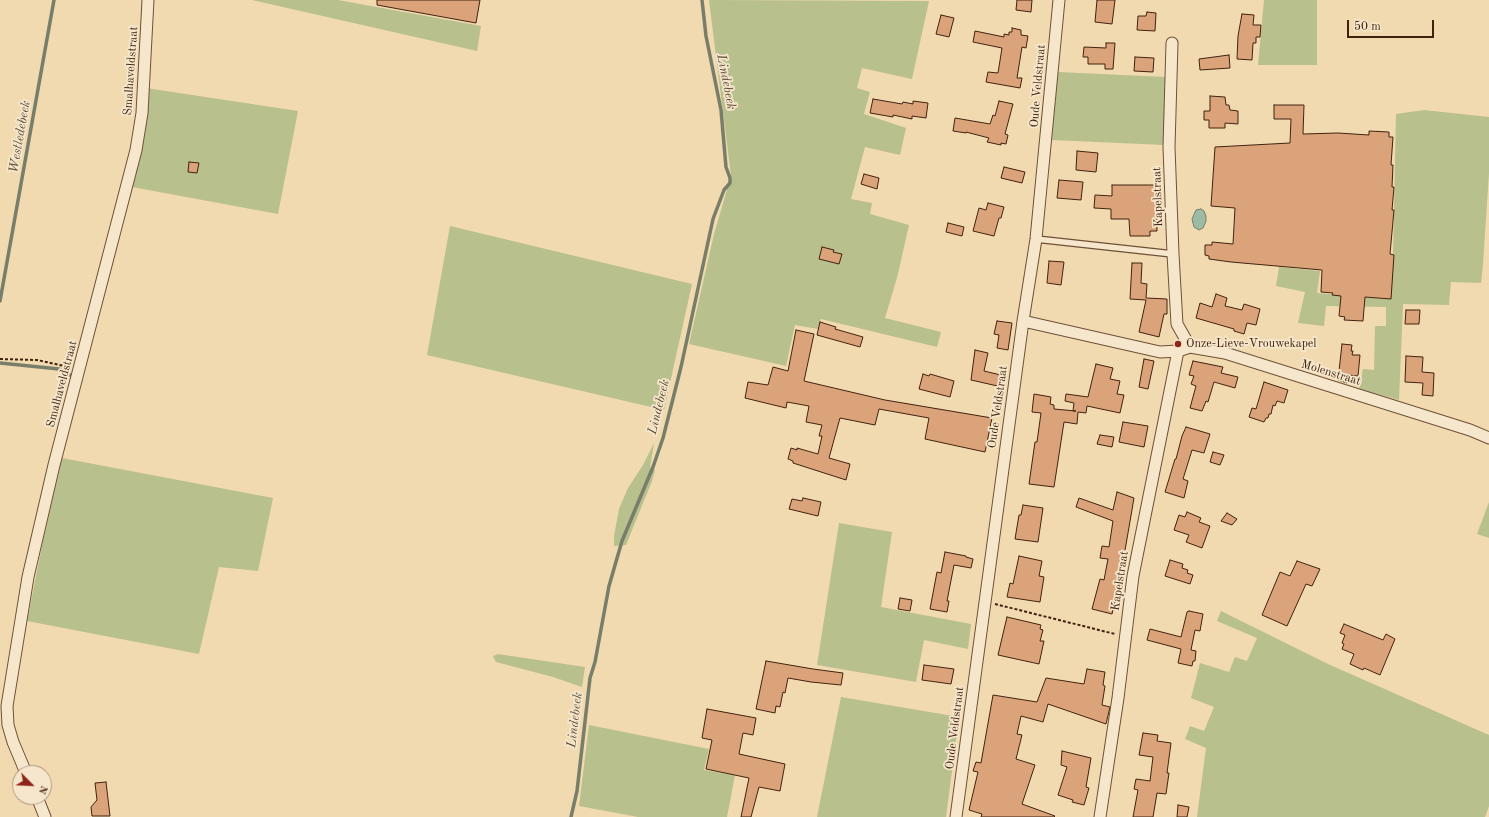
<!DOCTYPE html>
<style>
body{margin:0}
#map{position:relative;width:1489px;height:817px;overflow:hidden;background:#f1dab0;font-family:"Old Standard TT",serif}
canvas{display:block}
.north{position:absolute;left:12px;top:765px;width:40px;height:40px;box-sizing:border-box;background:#f6e7cc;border:1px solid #ae9880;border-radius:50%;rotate:114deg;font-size:11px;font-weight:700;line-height:16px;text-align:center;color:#41220f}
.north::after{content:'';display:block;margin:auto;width:14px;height:18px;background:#8f2418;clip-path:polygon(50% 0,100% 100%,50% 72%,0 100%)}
.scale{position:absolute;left:1347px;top:20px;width:87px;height:18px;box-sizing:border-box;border:2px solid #41220f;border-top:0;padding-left:5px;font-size:12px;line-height:14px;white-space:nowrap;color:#41220f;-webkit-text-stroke:3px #f6e7cc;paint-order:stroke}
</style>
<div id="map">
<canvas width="1489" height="817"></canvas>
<div class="north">N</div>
<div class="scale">50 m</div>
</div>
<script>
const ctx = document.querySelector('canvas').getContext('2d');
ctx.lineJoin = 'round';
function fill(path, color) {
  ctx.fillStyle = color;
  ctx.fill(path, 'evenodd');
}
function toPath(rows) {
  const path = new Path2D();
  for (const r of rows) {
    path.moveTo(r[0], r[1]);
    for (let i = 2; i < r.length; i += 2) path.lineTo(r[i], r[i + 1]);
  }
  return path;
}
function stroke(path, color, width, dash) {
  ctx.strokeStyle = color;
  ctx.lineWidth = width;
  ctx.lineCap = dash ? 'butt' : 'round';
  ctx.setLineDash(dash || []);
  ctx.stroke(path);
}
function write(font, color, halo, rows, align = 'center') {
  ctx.font = font + ' "Old Standard TT",serif';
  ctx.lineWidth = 3.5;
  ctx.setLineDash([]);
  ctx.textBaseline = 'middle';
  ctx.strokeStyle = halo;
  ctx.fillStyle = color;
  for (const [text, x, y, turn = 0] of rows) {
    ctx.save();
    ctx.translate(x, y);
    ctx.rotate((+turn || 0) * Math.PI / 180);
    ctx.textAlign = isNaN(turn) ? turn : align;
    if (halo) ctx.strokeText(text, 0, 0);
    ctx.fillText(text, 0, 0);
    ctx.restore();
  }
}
const green = toPath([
 [252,0,338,0,481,26,477,51],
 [709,0,929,1,912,79,862,68,857,88,870,92,864,114,906,128,900,155,865,147,851,199,872,203,870,214,909,225,897,278,885,318,941,332,937,347,821,319,818,329,795,325,786,366,689,344,714,234,731,176],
 [1264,0,1317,0,1317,65,1258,65],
 [1058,72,1166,77,1164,145,1051,140],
 [146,88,298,111,278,214,132,187],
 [1424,110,1489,117,1489,173,1483,264,1481,283,1451,282,1449,305,1403,304,1399,400,1359,389,1363,369,1374,370,1375,326,1386,326,1386,307,1326,306,1324,326,1298,323,1305,292,1276,286,1279,267,1320,271,1317,293,1388,299,1392,254,1393,254,1396,114],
 [450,226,692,284,664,410,427,355],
 [654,443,650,468,655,470,652,481,626,545,614,546,614,536,619,509,628,488,643,465],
 [62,458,273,498,258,571,219,567,199,654,27,621,43,541],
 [1489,502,1489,538,1477,534],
 [839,523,892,532,881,607,971,624,968,649,924,640,916,682,817,665],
 [1221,611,1328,664,1489,735,1489,806,1485,817,1197,817,1206,748,1185,739,1190,726,1204,731,1214,707,1191,698,1200,663,1229,672,1235,657,1247,661,1257,638,1217,621],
 [498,654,585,667,582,687,553,677,496,662,493,656],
 [841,697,959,717,946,817,817,817],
 [589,725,709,749,704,770,735,775,727,817,638,817,579,806]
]);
const water = toPath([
 [1201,209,1204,211,1206,216,1206,221,1203,228,1199,230,1194,227,1192,219,1196,210,1201,209]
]);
const stream = toPath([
 [0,301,54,0],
 [0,363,59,369,70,375],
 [571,817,577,791,590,678,595,662,609,586,622,541,653,467,663,438,681,367,713,219,724,190,730,183,730,178,726,167,721,110,706,36,702,0]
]);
const building = toPath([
 [377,0,480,0,476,23,377,5,377,0],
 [1017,0,1032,0,1031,12,1016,10,1017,0],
 [1097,0,1115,0,1112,24,1095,22,1097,0],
 [1147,12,1156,13,1155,31,1137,30,1138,16,1146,16,1147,12],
 [1242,14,1254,15,1253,25,1261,25,1260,37,1256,37,1256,43,1253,43,1252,60,1237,59,1238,36,1242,14],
 [941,15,954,18,949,37,936,34,941,15],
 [1012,28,1021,30,1021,35,1028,36,1026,48,1022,47,1017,78,1022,78,1020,88,986,82,988,72,998,73,1002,48,973,42,975,31,1004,37,1004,34,1009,35,1009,32,1012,32,1012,28],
 [1106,43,1115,43,1113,69,1105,69,1105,64,1088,64,1088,57,1083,57,1084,47,1106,48,1106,43],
 [1229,55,1230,68,1200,70,1199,59,1229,55],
 [1135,57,1154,58,1153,72,1134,71,1135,57],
 [1210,96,1225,97,1226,105,1229,105,1230,110,1238,111,1238,124,1225,123,1225,128,1209,128,1209,120,1204,120,1204,111,1210,111,1210,96],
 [873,99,902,104,903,102,913,104,913,101,928,103,926,118,912,116,912,119,893,115,893,117,870,113,873,99],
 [999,101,1013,104,1005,134,1008,135,1006,144,1001,143,1001,145,987,142,989,138,966,132,966,133,953,131,955,118,990,124,993,115,995,116,999,101],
 [1274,105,1304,105,1303,134,1338,133,1369,135,1369,131,1389,132,1389,137,1393,137,1391,165,1393,165,1392,187,1394,187,1392,210,1394,210,1390,254,1394,255,1391,299,1365,297,1363,321,1344,320,1345,317,1339,316,1341,296,1332,295,1333,293,1321,292,1322,270,1231,262,1209,259,1209,256,1205,255,1205,245,1212,245,1212,242,1233,244,1235,208,1211,206,1215,147,1290,143,1291,119,1274,119,1274,105],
 [1077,151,1098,153,1096,172,1076,170,1077,151],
 [189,162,199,163,197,173,188,172,189,162],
 [1004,167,1025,172,1022,183,1001,178,1004,167],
 [864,174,879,178,877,189,861,184,864,174],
 [1059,180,1083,182,1081,200,1057,198,1059,180],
 [1112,185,1156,185,1157,231,1150,231,1150,236,1130,236,1129,219,1111,219,1111,209,1094,208,1095,195,1112,196,1112,185],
 [988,203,1004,207,1001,218,999,218,994,236,973,231,979,208,986,210,988,203],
 [948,223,964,227,962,236,946,232,948,223],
 [822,247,834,250,833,252,842,254,839,264,819,259,822,247],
 [1049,261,1064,262,1061,285,1047,283,1049,261],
 [1132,263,1142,263,1141,283,1147,284,1146,298,1167,299,1167,314,1164,314,1159,337,1139,332,1146,300,1130,299,1132,263],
 [1216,294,1227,298,1225,306,1242,310,1244,304,1260,309,1256,325,1247,323,1244,334,1234,331,1234,329,1196,318,1200,303,1212,307,1216,294],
 [1406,310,1420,310,1419,324,1405,324,1406,310],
 [997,321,1012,323,1008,350,997,348,999,335,994,334,997,321],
 [820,322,836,327,835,329,863,337,860,347,817,335,820,322],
 [796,330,814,334,804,381,885,400,992,418,985,452,925,439,929,418,879,409,875,425,840,418,829,458,850,464,846,480,793,463,793,461,788,459,791,448,797,450,797,448,818,454,822,436,819,436,822,425,806,422,809,406,787,402,786,408,745,398,748,382,768,385,773,367,788,371,796,330],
 [1342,344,1352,345,1351,351,1353,351,1352,355,1360,355,1358,376,1348,375,1347,383,1338,380,1342,344],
 [975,350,988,353,984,371,1005,376,1002,387,971,380,975,350],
 [1406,356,1423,357,1422,372,1434,373,1433,396,1422,395,1423,383,1405,382,1406,356],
 [1144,359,1154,361,1148,389,1139,387,1144,359],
 [1193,361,1223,367,1221,373,1238,377,1235,388,1214,382,1208,402,1206,401,1202,411,1190,408,1196,386,1191,384,1194,376,1189,375,1193,361],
 [1096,364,1113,368,1110,379,1120,381,1117,394,1124,395,1120,413,1087,406,1086,413,1078,412,1077,424,1064,422,1054,487,1029,484,1035,442,1037,442,1041,413,1032,412,1034,394,1051,397,1050,404,1054,405,1054,409,1076,411,1073,411,1074,403,1065,401,1066,394,1088,397,1096,364],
 [923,374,929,376,930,374,954,381,950,397,919,389,923,374],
 [1264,382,1288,390,1284,403,1277,401,1275,406,1273,405,1271,414,1269,414,1268,418,1266,418,1264,422,1249,417,1252,408,1256,409,1264,382],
 [1123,422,1148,426,1144,447,1119,442,1123,422],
 [1186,427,1210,434,1204,453,1192,450,1183,479,1188,481,1184,498,1165,492,1175,459,1176,459,1182,436,1186,427],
 [1100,435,1114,437,1112,447,1097,444,1100,435],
 [1213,452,1224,455,1220,465,1210,462,1213,452],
 [1117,492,1134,498,1123,562,1122,562,1118,583,1120,583,1112,614,1092,609,1100,579,1104,580,1108,559,1100,558,1102,546,1109,547,1113,521,1076,507,1079,498,1113,510,1117,492],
 [803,498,821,502,818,516,789,509,792,499,802,501,803,498],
 [1023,505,1043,508,1038,542,1015,539,1019,515,1021,515,1023,505],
 [1187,512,1201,518,1199,522,1210,526,1202,548,1186,542,1189,535,1174,530,1179,515,1185,517,1187,512],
 [1227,513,1237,519,1232,525,1221,521,1227,513],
 [945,552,966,556,966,557,973,559,971,568,954,565,947,601,949,601,947,612,930,609,937,572,941,573,945,552],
 [1019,556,1042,561,1039,576,1044,577,1040,602,1007,597,1010,583,1013,584,1019,556],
 [1170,560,1183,564,1182,568,1188,570,1187,573,1193,575,1190,584,1165,576,1170,560],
 [1297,561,1320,569,1312,586,1306,584,1287,626,1262,615,1280,572,1290,576,1297,561],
 [900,598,912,600,910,611,898,609,900,598],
 [1189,611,1203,614,1200,631,1195,630,1191,650,1196,651,1195,661,1193,661,1192,666,1178,663,1181,649,1147,640,1150,629,1181,637,1187,612,1189,611],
 [1007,617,1041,625,1040,629,1043,630,1040,641,1044,641,1039,664,998,655,1007,617],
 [1344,624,1383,640,1386,634,1395,639,1380,675,1364,668,1363,670,1350,664,1354,654,1342,649,1344,644,1342,643,1345,635,1340,633,1344,624],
 [766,661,813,669,843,673,841,685,811,682,788,678,785,693,783,692,780,707,776,706,775,713,756,709,766,661],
 [924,665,954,669,951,684,922,680,924,665],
 [1087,669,1105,672,1103,685,1105,686,1102,705,1110,707,1106,724,1048,704,1043,722,1021,716,1017,734,1022,735,1016,759,1035,765,1022,804,1055,816,1054,817,981,817,982,814,969,810,978,772,973,771,976,762,981,763,993,695,1037,702,1046,678,1084,684,1087,669],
 [707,709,756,718,753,735,743,733,739,754,785,764,780,791,759,787,751,817,741,817,749,778,706,769,712,740,702,738,707,709],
 [1143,733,1158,735,1157,741,1171,743,1167,773,1169,773,1166,794,1157,793,1153,817,1133,817,1138,790,1134,789,1136,779,1150,781,1153,757,1139,755,1143,733],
 [1062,751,1091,758,1086,787,1089,788,1084,805,1072,802,1073,800,1058,795,1067,767,1061,765,1062,751],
 [106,782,110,816,92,816,91,807,97,800,95,783,106,782],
 [1178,805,1189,807,1187,817,1177,817,1178,805]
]);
const path = toPath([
 [0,359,37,360,69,367],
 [995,604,1115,634]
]);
const lane = toPath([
 [1036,239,1173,254]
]);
const street = toPath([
 [1172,43,1169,147,1173,254,1177,324,1190,347],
 [1023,321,1160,352,1178,351,1190,347,1225,353,1470,430,1489,438],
 [26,773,13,742,8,725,7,706,28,577,54,465,136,150,142,113,148,0],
 [37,797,45,817],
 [956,817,1023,321,1036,239,1059,0],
 [1100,817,1118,698,1133,576,1178,351]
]);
const markers = [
 [1178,344,4,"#8f2418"]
];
const streetNames = [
 ["Smalhaveldstraat",131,71,-86],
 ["Oude Veldstraat",1038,86,-85],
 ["Kapelstraat",1158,197,-92],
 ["Molenstraat",1331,373,17],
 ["Smalhaveldstraat",62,384,-75],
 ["Oude Veldstraat",998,407,-82],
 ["Kapelstraat",1120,581,-81],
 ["Oude Veldstraat",955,728,-83]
];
const poiNames = [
 ["Onze-Lieve-Vrouwekapel",1186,344]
];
const waterNames = [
 ["Lindebeek",726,82,79],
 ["Westledebeek",20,137,-80],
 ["Lindebeek",659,407,-76],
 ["Lindebeek",575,720,-83]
];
fill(green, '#b8c08d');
fill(water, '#9cbba5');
stroke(water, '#787e69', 1);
stroke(stream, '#787e69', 3.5);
fill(building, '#dba37a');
stroke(building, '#41220f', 1);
stroke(lane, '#6d5037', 8);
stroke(street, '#6d5037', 13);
stroke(path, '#41220f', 2, [3, 2]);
stroke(lane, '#f6e7cc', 5.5);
stroke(street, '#f6e7cc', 11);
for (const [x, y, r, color] of markers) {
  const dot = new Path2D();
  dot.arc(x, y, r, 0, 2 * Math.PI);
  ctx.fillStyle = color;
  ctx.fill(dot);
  stroke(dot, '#f6e7cc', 1.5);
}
write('12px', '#41220f', '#f6e7cc', streetNames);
write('12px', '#41220f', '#f6e7cc', poiNames, 'left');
write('italic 13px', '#584834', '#f6e7cc', waterNames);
</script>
